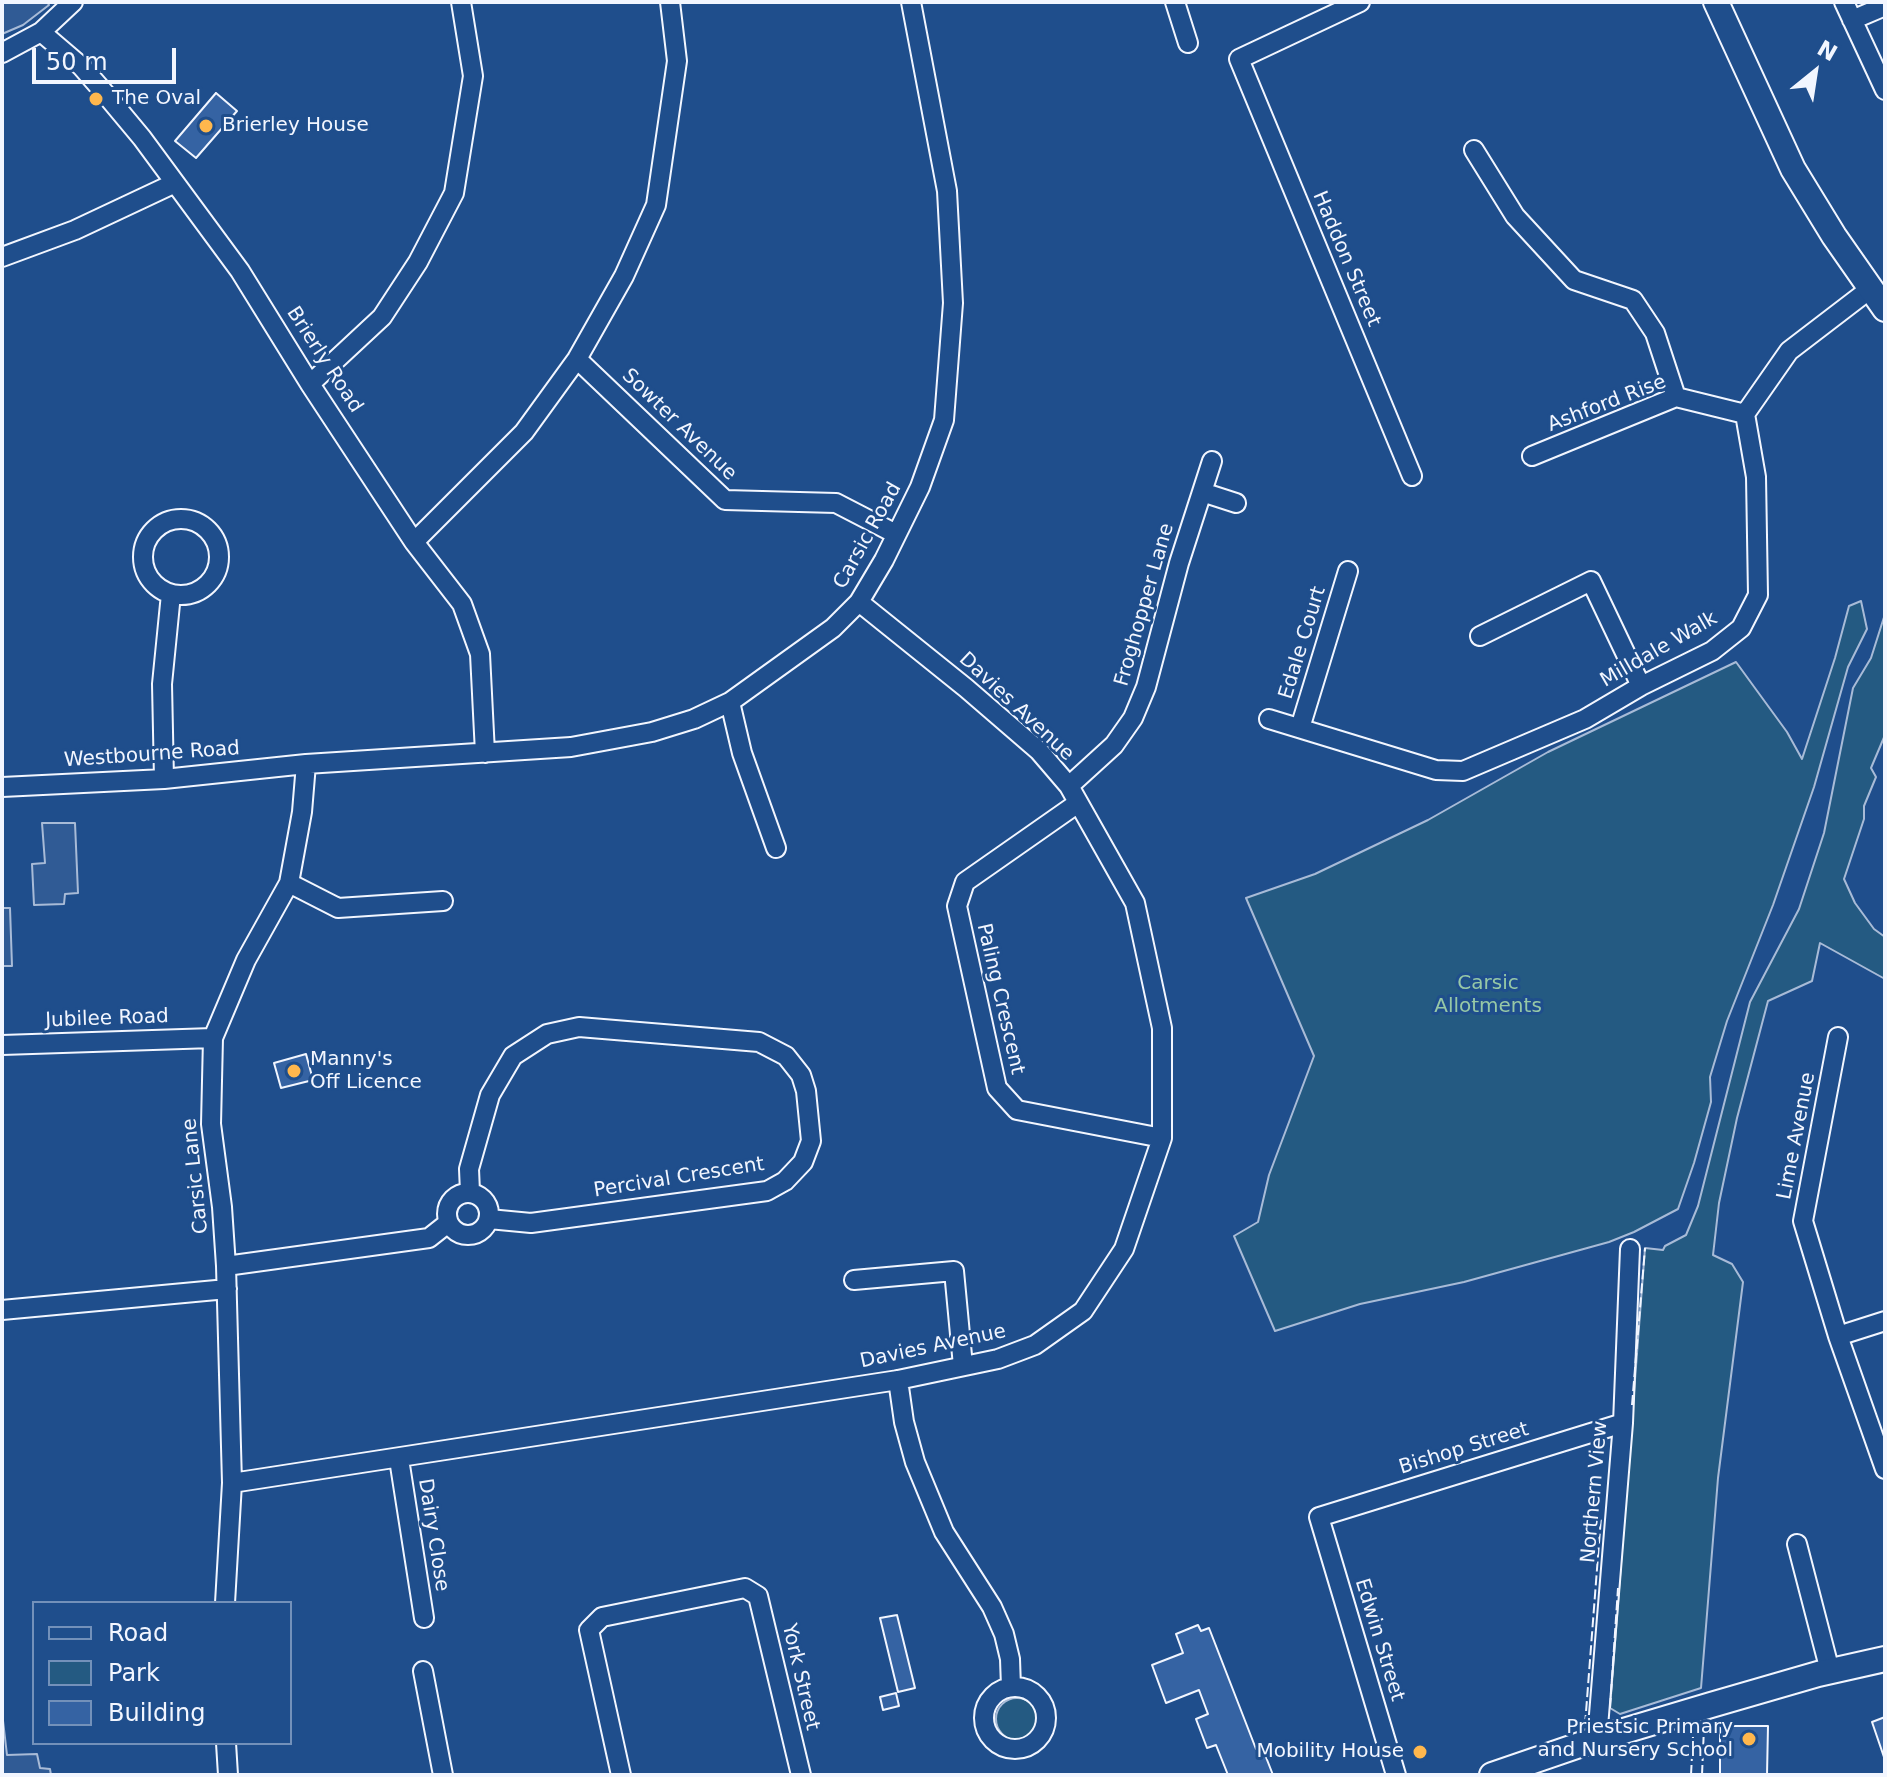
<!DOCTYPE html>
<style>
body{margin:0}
#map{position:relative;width:1887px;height:1777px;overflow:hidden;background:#1f4e8c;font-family:"DejaVu Sans",sans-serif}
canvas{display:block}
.frame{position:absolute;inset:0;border:4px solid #f2f6ff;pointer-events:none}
.legend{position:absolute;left:32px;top:1601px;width:260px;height:144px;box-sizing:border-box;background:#1f4e8c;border:2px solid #7391ba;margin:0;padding:10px 14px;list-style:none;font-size:24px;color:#f2f6ff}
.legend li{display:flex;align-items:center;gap:16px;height:40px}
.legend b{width:40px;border:2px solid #7391ba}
.north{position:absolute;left:1775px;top:32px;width:80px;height:80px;-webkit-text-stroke:6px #1f4e8c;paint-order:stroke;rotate:30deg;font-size:22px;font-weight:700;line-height:32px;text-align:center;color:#f2f6ff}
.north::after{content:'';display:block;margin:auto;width:28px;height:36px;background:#f2f6ff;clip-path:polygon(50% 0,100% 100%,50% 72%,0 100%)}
.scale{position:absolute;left:32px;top:48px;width:144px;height:36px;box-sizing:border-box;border:4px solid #f2f6ff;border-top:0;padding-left:10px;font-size:24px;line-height:28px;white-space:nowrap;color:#f2f6ff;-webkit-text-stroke:6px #1f4e8c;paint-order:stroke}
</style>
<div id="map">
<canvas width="1887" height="1777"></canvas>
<div class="frame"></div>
<ul class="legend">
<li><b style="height:10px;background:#1f4e8c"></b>Road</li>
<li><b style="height:22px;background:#245a82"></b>Park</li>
<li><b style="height:22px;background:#3563a3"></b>Building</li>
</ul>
<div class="north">N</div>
<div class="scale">50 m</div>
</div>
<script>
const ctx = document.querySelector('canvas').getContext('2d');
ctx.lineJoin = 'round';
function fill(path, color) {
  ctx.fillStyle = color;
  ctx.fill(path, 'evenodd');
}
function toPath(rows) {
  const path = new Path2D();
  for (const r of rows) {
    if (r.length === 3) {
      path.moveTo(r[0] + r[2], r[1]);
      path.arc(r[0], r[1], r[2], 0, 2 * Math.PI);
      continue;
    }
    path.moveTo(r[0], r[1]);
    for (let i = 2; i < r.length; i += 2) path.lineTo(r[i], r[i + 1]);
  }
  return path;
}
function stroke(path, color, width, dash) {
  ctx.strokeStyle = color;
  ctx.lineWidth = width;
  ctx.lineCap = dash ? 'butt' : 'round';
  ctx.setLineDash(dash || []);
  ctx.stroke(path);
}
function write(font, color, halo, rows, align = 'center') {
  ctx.font = font + ' "DejaVu Sans",sans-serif';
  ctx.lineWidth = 6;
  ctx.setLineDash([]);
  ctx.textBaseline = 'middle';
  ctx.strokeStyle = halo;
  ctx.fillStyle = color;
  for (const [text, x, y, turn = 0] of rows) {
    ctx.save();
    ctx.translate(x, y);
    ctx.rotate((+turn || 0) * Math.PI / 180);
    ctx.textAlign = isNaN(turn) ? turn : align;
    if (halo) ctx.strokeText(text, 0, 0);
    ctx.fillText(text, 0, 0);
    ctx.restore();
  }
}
const green = toPath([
 [1861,601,1867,629,1848,667,1814,787,1773,905,1727,1021,1710,1077,1711,1102,1694,1163,1678,1209,1634,1232,1609,1242,1464,1282,1360,1304,1275,1331,1234,1236,1258,1222,1269,1175,1314,1056,1246,898,1315,874,1428,820,1548,752,1736,662,1787,732,1802,759,1835,658,1849,606,1861,601],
 [1885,614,1885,735,1871,768,1876,777,1864,806,1864,819,1844,879,1855,903,1874,929,1885,937,1885,979,1820,943,1812,981,1768,1001,1737,1118,1719,1203,1713,1255,1732,1264,1743,1282,1718,1478,1701,1688,1620,1714,1610,1708,1645,1248,1663,1250,1665,1246,1686,1235,1698,1206,1750,1002,1799,909,1824,833,1853,688,1871,658,1885,614],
 [1017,1719,21]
]);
const parking = toPath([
 [2,2,47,2,49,5,23,25,2,34,2,2],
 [42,823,75,823,78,893,65,894,64,904,34,905,32,864,45,863,42,823],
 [2,908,10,908,12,966,2,966,2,908],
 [2,1712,7,1755,37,1754,40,1768,50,1769,51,1775,2,1775,2,1712]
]);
const building = toPath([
 [216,93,237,111,196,158,175,141,216,93],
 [306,1054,313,1080,281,1088,274,1063,306,1054],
 [897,1615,915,1688,898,1692,880,1618,897,1615],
 [1198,1625,1201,1631,1209,1628,1256,1749,1262,1747,1273,1775,1228,1775,1216,1745,1207,1748,1196,1719,1208,1714,1199,1690,1166,1703,1152,1665,1183,1653,1176,1634,1198,1625],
 [896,1693,899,1706,883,1710,880,1697,896,1693],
 [1885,1717,1885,1760,1872,1722,1885,1717],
 [1720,1726,1768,1726,1767,1775,1720,1775,1720,1726]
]);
const minor = toPath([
 [1175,2,1188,43],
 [1360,2,1239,59,1412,476],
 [1844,2,1885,90],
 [1852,20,1885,6],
 [41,32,82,67,102,90,142,138,240,271,310,384,414,542,462,604,480,654,485,753],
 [2,53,41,32,73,2],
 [1474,150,1515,216,1574,280,1633,300,1655,333,1676,397],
 [2,257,75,230,175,183],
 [577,359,725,500,836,503,896,534],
 [310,384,382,317,418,262,454,193,473,76,461,2],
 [1532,456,1676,397,1745,414],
 [1202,492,1236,503],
 [181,557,38],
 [414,542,524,432,577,359,624,276,656,205,677,61,670,2],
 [1480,636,1591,581,1641,686],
 [730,702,742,753,776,848],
 [1269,719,1436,770,1463,771,1585,719,1641,686,1712,651,1741,628,1758,595,1756,477,1745,414,1789,351,1870,289],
 [1300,728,1348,571],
 [164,779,162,684,171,594],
 [1069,786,1114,745,1133,718,1146,687,1179,563,1212,461],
 [2,787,164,779,306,764,571,747,652,732,694,719,730,702,833,628,859,602,884,560,920,487,944,420,953,303,947,191,911,2],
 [1078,803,965,882,957,906,997,1088,1017,1110,1162,1138],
 [289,883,338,908,443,901],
 [1838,1037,1803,1221,1838,1336,1885,1469],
 [2,1045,213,1038],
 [470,1192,469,1169,490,1095,513,1056,547,1034,579,1027,759,1042,786,1056,801,1075,806,1091,811,1141,803,1162,785,1181,767,1191,531,1223,489,1219],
 [468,1214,21],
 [226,1266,429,1238,448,1223],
 [854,1280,954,1271,963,1366],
 [2,1310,227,1289],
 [1838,1336,1885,1321],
 [898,1380,904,1422,915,1462,944,1532,992,1607,1004,1634,1010,1659,1011,1687],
 [399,1459,424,1618],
 [232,1483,898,1380,998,1359,1035,1345,1083,1311,1124,1249,1162,1138,1162,1028,1135,903,1069,786,1039,751,966,688,859,602],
 [1797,1544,1830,1671],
 [225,1603,232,1483,226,1266,222,1207,211,1124,213,1038,246,960,289,883,302,812,306,764],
 [423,1671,443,1775],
 [1015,1718,31],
 [1597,1739,1623,1423,1630,1249],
 [226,1743,228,1775],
 [621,1775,589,1630,602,1617,745,1588,758,1596,801,1775],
 [1396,1775,1319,1517,1623,1423]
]);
const secondary = toPath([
 [1716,2,1793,169,1834,236,1885,309],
 [1492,1775,1597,1739,1711,1705,1818,1674,1885,1659]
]);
const fence = toPath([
 [1632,1405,1645,1248],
 [1610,1708,1618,1588],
 [1585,1725,1601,1517],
 [1691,1775,1693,1736],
 [1702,1775,1704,1727]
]);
const markers = [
 [96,99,8,"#ffb74d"],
 [206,126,8,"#ffb74d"],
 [294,1071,8,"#ffb74d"],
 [1749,1739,8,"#ffb74d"],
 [1420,1752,8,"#ffb74d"]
];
const poiNames = [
 ["The Oval",112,99],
 ["Brierley House",222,126],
 ["Manny's",310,1060],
 ["Off Licence",310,1083],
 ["Priestsic Primary",1733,1728,"right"],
 ["and Nursery School",1733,1751,"right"],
 ["Mobility House",1404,1752,"right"]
];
const streetNames = [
 ["Haddon Street",1346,259,67],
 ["Brierly Road",324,360,57],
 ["Ashford Rise",1607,404,-21],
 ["Sowter Avenue",679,425,44],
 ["Carsic Road",868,536,-61],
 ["Froghopper Lane",1145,605,-74],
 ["Edale Court",1303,643,-73],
 ["Milldale Walk",1659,650,-30],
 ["Davies Avenue",1016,707,43],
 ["Westbourne Road",152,755,-4],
 ["Paling Crescent",1000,999,77],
 ["Jubilee Road",107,1019,-2],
 ["Lime Avenue",1797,1136,-79],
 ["Carsic Lane",196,1176,-96],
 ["Percival Crescent",679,1178,-9],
 ["Davies Avenue",933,1347,-12],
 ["Bishop Street",1464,1449,-17],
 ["Northern View",1595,1492,-85],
 ["Dairy Close",433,1535,81],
 ["Edwin Street",1379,1640,73],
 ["York Street",800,1677,77]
];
const parkNames = [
 ["Carsic",1488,984],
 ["Allotments",1488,1007]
];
fill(green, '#245a82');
stroke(green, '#a8bbd7', 2);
fill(parking, '#305b95');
stroke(parking, '#a8bbd7', 2);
fill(building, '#3563a3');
stroke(building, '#f2f6ff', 2);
stroke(minor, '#f2f6ff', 22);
stroke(secondary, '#f2f6ff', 28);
stroke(minor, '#1f4e8c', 18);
stroke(secondary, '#1f4e8c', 24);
stroke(fence, '#f2f6ff', 2, [10, 4]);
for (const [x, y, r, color] of markers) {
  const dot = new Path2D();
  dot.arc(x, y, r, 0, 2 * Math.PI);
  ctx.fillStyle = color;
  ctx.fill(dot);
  stroke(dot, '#1f4e8c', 3);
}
write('20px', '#f2f6ff', '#1f4e8c', poiNames, 'left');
write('20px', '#f2f6ff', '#1f4e8c', streetNames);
write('20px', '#97c8a6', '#1f4e8c', parkNames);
</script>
